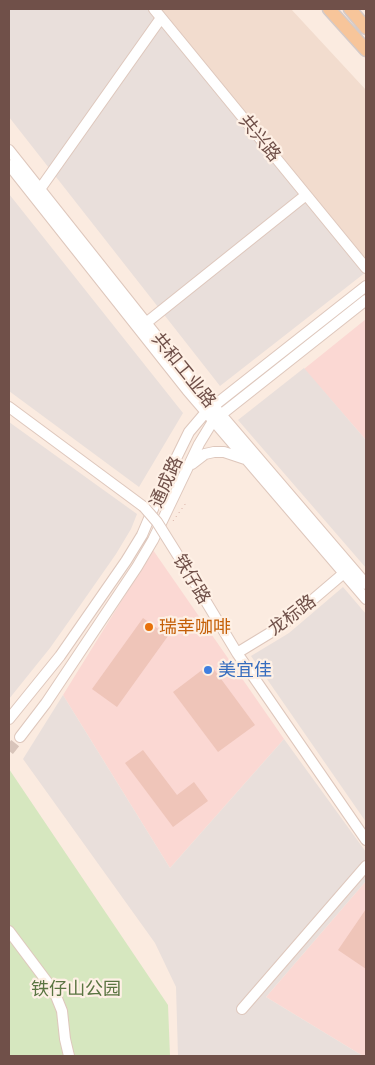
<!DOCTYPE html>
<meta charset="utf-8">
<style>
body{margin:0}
#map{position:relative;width:375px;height:1065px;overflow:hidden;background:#fbebe0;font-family:"Exo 2",sans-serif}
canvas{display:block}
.frame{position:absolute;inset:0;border:10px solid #705049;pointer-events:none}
</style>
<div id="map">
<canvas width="375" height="1065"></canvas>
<div class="frame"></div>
</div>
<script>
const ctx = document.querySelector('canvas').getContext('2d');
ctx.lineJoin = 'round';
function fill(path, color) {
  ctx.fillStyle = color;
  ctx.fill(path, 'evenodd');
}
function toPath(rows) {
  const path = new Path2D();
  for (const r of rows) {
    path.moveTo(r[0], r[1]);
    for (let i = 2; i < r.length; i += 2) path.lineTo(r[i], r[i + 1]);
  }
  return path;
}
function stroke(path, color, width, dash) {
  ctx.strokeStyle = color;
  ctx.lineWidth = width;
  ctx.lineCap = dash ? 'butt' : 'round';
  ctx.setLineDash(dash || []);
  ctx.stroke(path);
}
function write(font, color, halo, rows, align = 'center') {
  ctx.font = font + ' "Exo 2","Noto Sans SC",sans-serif';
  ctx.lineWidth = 4.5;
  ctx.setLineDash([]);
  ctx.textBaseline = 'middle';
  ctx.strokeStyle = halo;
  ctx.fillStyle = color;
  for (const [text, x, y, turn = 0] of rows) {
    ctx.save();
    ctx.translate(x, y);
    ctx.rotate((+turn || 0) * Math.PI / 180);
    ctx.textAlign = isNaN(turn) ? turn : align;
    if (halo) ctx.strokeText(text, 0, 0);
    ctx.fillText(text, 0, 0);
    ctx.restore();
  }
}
const residential = toPath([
 [154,9,291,9,366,90,366,268]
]);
const commercial = toPath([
 [366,319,366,440,304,369],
 [153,550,284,739,170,868,63,695],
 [366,881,366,1056,363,1056,266,997]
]);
const industrial = toPath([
 [9,9,154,9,366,272,220,386,9,117],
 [9,194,183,413,139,487,9,391],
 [304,368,366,440,366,568,238,420],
 [9,422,137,514,131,529,116,554,79,607,50,648,9,699],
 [343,587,366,614,366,822,251,656,289,633],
 [63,695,170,868,284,739,366,852,366,881,266,997,363,1056,178,1056,176,987,155,943,23,759]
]);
const green = toPath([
 [9,769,168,1005,170,1056,9,1056]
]);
const building = toPath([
 [143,618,168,636,117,707,92,689],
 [210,664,255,725,218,752,173,692],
 [143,750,177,795,194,782,208,801,173,827,125,763],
 [366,909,366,969,338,950]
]);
const minorTunnel = toPath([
 [9,751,20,737]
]);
const path = toPath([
 [173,521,186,503]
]);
const minor = toPath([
 [154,9,366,268],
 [9,150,194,383,366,584],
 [9,165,187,390,366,599],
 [40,189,161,18],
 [146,323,306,195],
 [9,407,144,507],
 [192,464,205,454,214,452,224,452,245,459],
 [187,570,237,653,366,840],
 [237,653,283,625,344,573],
 [9,719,60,656,126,561,142,535,164,483,189,432,206,412,366,286],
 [20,737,46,703,137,567,153,540,199,444,213,421,366,300],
 [9,931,54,991,62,1011,65,1039,69,1056],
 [242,1009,366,866]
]);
const major = toPath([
 [329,9,366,50],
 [350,9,366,28]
]);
const minorBridge = toPath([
 [144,507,157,522,187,570]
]);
const markers = [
 [149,627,5,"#e8710a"],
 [208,670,5,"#3f7fe0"]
];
const streetNames = [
 ["共兴路",260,138,51],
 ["共和工业路",184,370,51],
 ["通成路",166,482,-66],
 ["铁仔路",192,579,59],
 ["龙标路",292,615,-37]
];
const foodNames = [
 ["瑞幸咖啡",159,627]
];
const shopNames = [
 ["美宜佳",218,670]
];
const parkNames = [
 ["铁仔山公园",76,989]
];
fill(residential, '#f2dcce');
fill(commercial, '#fbd8d3');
fill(industrial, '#e9dfdb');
fill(green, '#d6e7bf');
fill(building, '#efc5b9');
stroke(minorTunnel, '#d8c4ba', 10, [10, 5]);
stroke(minor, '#dec7bc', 12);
stroke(major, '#d4cac8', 15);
stroke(path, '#d3a89d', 1, [1, 4]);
stroke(minor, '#fff', 10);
stroke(major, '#f7c59a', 12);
stroke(minorBridge, '#dec7bc', 12, []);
stroke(minorBridge, '#fff', 10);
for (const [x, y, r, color] of markers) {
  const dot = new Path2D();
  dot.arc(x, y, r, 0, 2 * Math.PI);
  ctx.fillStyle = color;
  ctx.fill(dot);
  stroke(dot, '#fef0e5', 2);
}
write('18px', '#705049', '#fef0e5', streetNames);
write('18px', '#c56008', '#fef0e5', foodNames, 'left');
write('18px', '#366cbe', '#fef0e5', shopNames, 'left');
write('18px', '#5a7542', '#fef0e5', parkNames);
</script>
